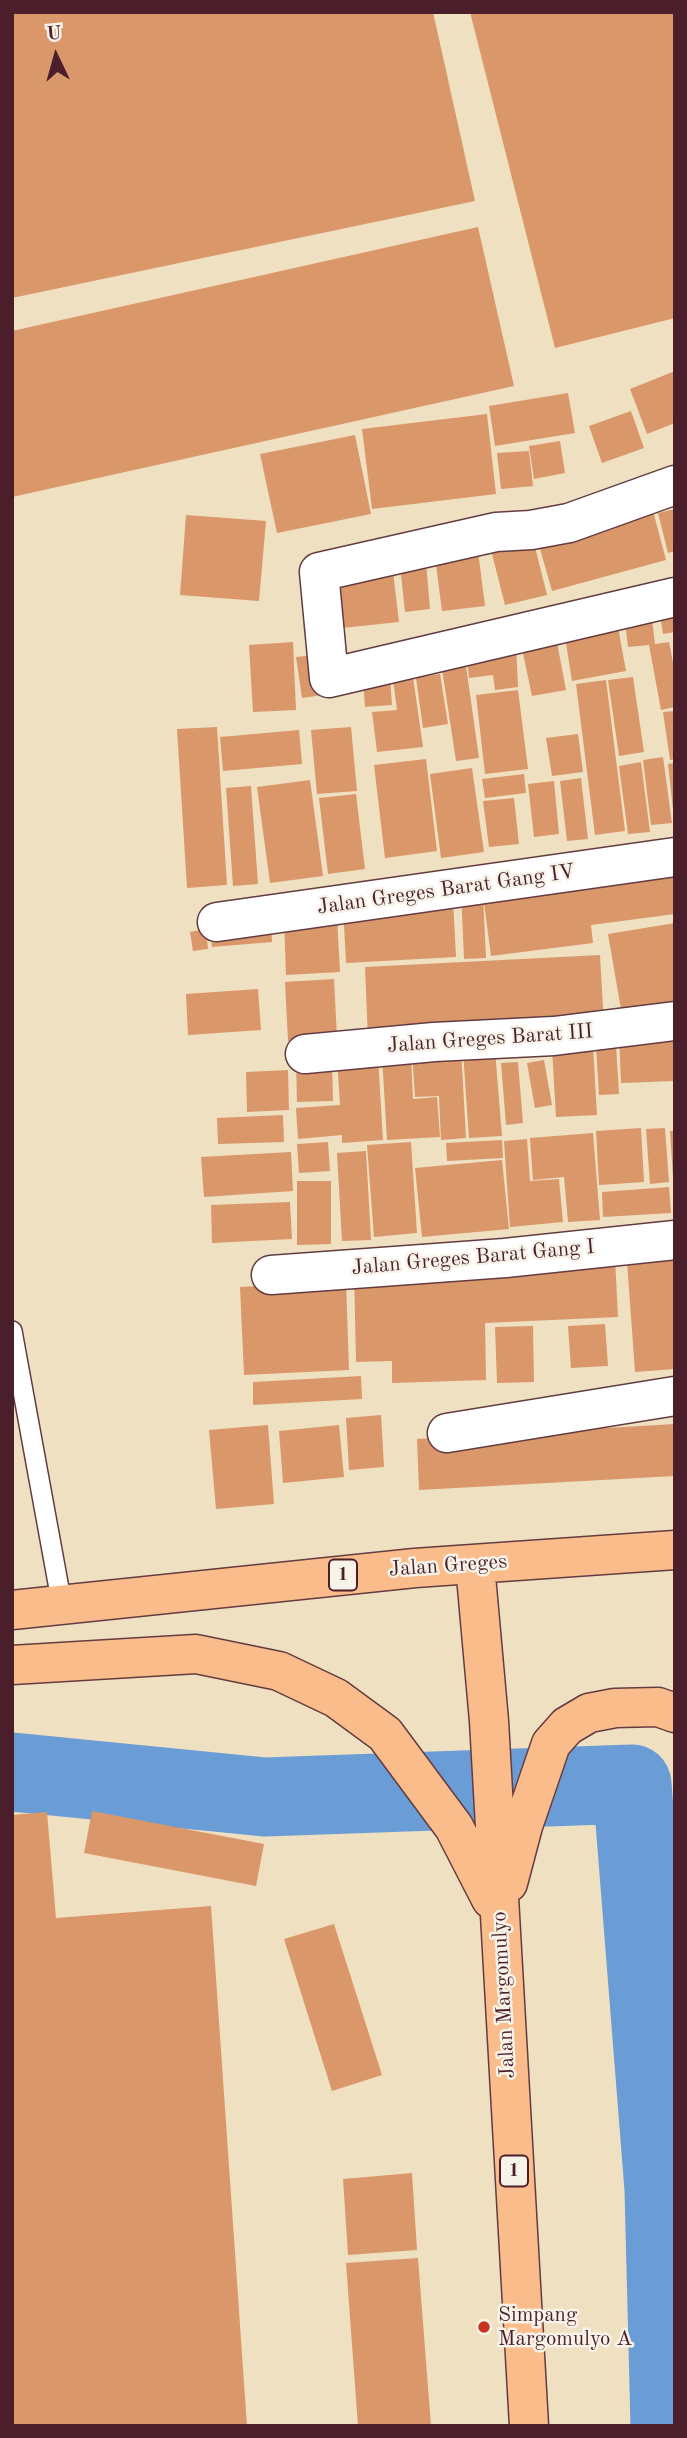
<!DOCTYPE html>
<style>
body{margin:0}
#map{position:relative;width:687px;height:2438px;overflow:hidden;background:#efe0c1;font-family:"Old Standard TT",serif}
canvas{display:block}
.frame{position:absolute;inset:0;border:14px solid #4a1f2b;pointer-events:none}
.north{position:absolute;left:21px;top:21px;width:70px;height:70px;-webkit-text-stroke:5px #f7f3e8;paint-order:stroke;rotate:355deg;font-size:19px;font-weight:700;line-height:28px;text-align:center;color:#4a1f2b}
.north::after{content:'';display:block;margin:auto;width:24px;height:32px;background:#4a1f2b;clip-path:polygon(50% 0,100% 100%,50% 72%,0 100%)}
</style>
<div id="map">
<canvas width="687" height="2438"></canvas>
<div class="frame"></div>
<div class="north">U</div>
</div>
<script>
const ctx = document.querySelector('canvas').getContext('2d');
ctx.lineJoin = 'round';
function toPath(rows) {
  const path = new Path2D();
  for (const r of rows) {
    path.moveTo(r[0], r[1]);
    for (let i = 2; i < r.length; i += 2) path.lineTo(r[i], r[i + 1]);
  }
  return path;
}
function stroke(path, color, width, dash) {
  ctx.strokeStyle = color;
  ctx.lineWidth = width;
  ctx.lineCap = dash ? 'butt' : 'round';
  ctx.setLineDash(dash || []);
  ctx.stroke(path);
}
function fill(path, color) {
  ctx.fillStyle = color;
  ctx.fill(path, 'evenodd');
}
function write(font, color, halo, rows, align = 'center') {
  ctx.font = font + ' "Old Standard TT",serif';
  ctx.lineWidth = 5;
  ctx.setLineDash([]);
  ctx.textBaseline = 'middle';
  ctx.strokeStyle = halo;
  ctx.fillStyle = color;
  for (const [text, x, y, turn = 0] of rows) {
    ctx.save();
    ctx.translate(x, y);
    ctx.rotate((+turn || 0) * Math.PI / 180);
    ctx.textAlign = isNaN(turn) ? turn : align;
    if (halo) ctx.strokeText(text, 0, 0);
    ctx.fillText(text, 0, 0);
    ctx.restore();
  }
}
const river = toPath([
 [12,1772,265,1797,632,1784,664,2189,670,2426]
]);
const building = toPath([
 [12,12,433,12,475,201,12,298],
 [470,12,675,12,675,318,555,348],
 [478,227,514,386,12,497,12,331],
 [675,371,675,423,647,434,630,389],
 [568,393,575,433,495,446,489,406],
 [631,411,644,448,602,463,589,426],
 [487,414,496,494,372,509,362,429],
 [355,435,371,514,277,533,260,454],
 [560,441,565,473,534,479,529,446],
 [529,451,533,486,501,489,497,453],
 [652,507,666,560,552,591,537,538],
 [675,509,675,551,668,553,658,513],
 [186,515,266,521,259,601,180,595],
 [533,539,547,595,505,605,491,550],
 [478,551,485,606,442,611,435,557],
 [426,562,430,609,405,612,400,565],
 [393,572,399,622,333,629,328,579],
 [675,606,675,632,663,634,659,608],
 [652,619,655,644,669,642,675,673,675,707,661,710,649,645,628,647,625,621],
 [618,627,626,671,572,681,565,637],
 [555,632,566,690,532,696,520,639],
 [293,642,296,710,253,712,249,645],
 [516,645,518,687,495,690,493,675,469,678,467,661],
 [326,654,330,694,302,698,296,657],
 [466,666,479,758,456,761,442,669],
 [412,670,423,747,377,752,372,712,397,710,392,672],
 [440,674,448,724,423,728,416,678],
 [390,677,392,705,365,707,363,679],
 [633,677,644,752,619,756,608,680],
 [606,680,625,831,595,835,576,684],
 [518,690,528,769,485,774,476,695],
 [675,711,675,759,670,760,663,712],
 [217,727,227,885,187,888,177,729],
 [351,727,357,791,317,794,311,730],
 [299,730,302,764,223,771,220,737],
 [578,734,583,772,552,776,546,738],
 [663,757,672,823,651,825,643,760],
 [426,759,437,851,385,858,374,765],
 [641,762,650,832,628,834,619,766],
 [675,763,675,810,673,810,668,764],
 [472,768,484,852,441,858,430,774],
 [524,774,526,793,485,798,482,779],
 [581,778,588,839,567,841,560,781],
 [310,780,323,876,270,883,257,787],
 [554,781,559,834,534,837,528,784],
 [251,786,258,884,233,886,226,788],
 [356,794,365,869,328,874,319,798],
 [514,798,519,844,489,847,483,801],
 [675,867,675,914,591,925,593,943,491,956,483,895,486,958,464,959,461,889],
 [453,900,456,957,346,963,343,907],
 [337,917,340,972,286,975,284,920],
 [271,922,272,942,212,947,210,928],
 [675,923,675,1012,623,1021,608,934],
 [206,929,208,949,193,951,190,932],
 [600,955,604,1026,368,1039,365,967],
 [334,979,337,1038,288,1041,285,982],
 [258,989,261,1030,188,1035,186,994],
 [675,1031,675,1081,621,1083,619,1034],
 [616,1045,619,1094,599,1095,596,1046],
 [593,1046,597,1115,556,1117,552,1049],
 [461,1048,466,1138,441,1140,439,1096,415,1097,412,1051],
 [495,1050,502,1136,469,1138,463,1052],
 [411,1054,413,1099,437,1097,440,1137,387,1140,382,1056],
 [378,1057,383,1140,342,1143,342,1135,298,1139,296,1108,340,1105,337,1059],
 [332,1059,333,1101,297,1102,296,1061],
 [544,1060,552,1105,535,1108,527,1063],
 [518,1062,523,1123,506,1125,501,1063],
 [288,1070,289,1110,247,1112,246,1072],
 [283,1115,284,1142,218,1144,217,1118],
 [641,1128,644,1182,599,1185,596,1131],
 [665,1128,669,1182,650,1184,646,1129],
 [670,1131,675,1131,675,1177,673,1177],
 [593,1133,600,1220,568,1222,564,1177,533,1180,530,1138],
 [527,1139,530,1181,559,1179,563,1222,510,1227,504,1141],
 [502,1140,503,1158,447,1161,446,1143],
 [328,1142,330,1171,299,1173,297,1144],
 [411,1142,417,1233,374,1237,367,1145],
 [366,1151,371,1240,342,1241,337,1153],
 [291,1152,293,1191,204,1197,201,1157],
 [502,1160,509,1229,422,1237,415,1168],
 [297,1181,331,1181,331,1244,297,1245],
 [669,1187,671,1213,603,1217,602,1192],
 [290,1202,292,1239,212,1243,211,1205],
 [675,1245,675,1369,635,1372,626,1248],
 [615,1258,618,1317,485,1323,486,1380,392,1383,392,1361,356,1362,354,1272],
 [346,1281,349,1370,244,1375,240,1287],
 [605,1324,608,1366,571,1368,568,1326],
 [533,1326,534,1382,497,1383,495,1327],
 [361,1376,362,1399,253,1405,253,1382],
 [381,1415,384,1467,349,1470,346,1418],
 [675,1424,675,1476,419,1490,417,1439],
 [268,1425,274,1504,216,1509,209,1430],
 [339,1425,344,1477,283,1483,279,1431],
 [92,1811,264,1844,256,1886,84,1853],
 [47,1812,56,1918,211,1906,247,2426,12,2426,12,1815],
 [334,1924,382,2075,332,2091,284,1939],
 [412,2173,417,2250,348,2255,343,2179],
 [418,2258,431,2426,358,2426,346,2263]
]);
const service = toPath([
 [12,1331,62,1605]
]);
const minor = toPath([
 [675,485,569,523,531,530,496,532,319,572,329,678,675,597],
 [217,922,675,857],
 [305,1054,434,1042,554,1036,675,1021],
 [271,1275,505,1258,675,1240],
 [447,1433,675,1396]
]);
const trunk = toPath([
 [475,1565,489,1721,529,2426],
 [12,1610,415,1568,675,1550],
 [12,1665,196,1654,279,1671,336,1698,385,1734,454,1827,491,1899],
 [508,1883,523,1826,551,1744,567,1726,589,1713,615,1708,658,1707,675,1713]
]);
const markers = [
 [484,2327,7,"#c8321e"]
];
const shields = [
 [343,1575,28],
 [514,2171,28]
];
const shieldNames = [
 ["1",343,1575],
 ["1",514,2171]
];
const streetNames = [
 ["Jalan Greges Barat Gang IV",446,890,-8],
 ["Jalan Greges Barat III",490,1039,-4],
 ["Jalan Greges Barat Gang I",473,1258,-5],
 ["Jalan Greges",448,1566,-4],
 ["Jalan Margomulyo",504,1995,-93]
];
const poiNames = [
 ["Simpang",498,2315],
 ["Margomulyo A",498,2339]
];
stroke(river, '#6a9cd5', 79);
fill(building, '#da976a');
stroke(service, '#633c42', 22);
stroke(minor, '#633c42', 41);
stroke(trunk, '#633c42', 41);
stroke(service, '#fff', 19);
stroke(minor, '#fff', 38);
stroke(trunk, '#f9bc8a', 38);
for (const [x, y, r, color] of markers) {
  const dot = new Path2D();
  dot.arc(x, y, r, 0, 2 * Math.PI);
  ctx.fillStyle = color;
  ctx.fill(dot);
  stroke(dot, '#f7f3e8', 2.5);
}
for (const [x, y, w] of shields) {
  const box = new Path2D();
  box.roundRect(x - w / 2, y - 15.5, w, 31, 5);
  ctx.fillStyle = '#f7f3e8';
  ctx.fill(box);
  stroke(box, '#4a1f2b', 2);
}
write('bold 19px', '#4a1f2b', null, shieldNames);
write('21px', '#4a1f2b', '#f7f3e8', streetNames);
write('21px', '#4a1f2b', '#f7f3e8', poiNames, 'left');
</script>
